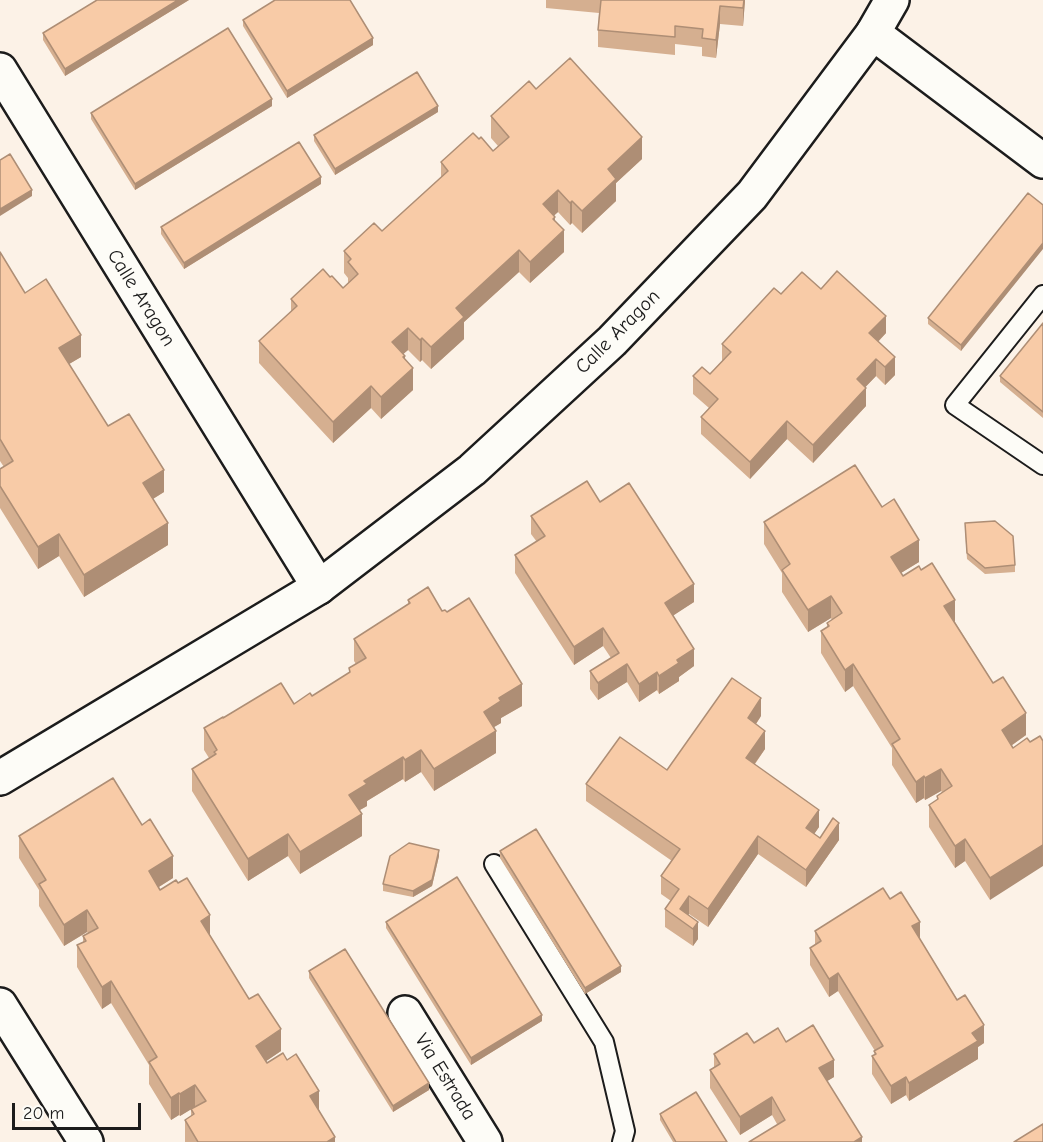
<!DOCTYPE html>
<style>
body{margin:0}
#map{position:relative;width:1043px;height:1142px;overflow:hidden;background:#fcf2e7;font-family:"Comic Neue",sans-serif}
canvas{display:block}
.scale{position:absolute;left:12px;top:1103px;width:129px;height:27px;box-sizing:border-box;border:3px solid #1c1c1c;border-top:0;padding-left:8px;font-size:18px;line-height:21px;white-space:nowrap;color:#1c1c1c;-webkit-text-stroke:4px #fdfcf7;paint-order:stroke}
</style>
<div id="map">
<canvas width="1043" height="1142"></canvas>
<div class="scale">20 m</div>
</div>
<script>
const ctx = document.querySelector('canvas').getContext('2d');
ctx.lineJoin = 'round';
function toPath(rows) {
  const path = new Path2D();
  for (const r of rows) {
    path.moveTo(r[0], r[1]);
    for (let i = 2; i < r.length; i += 2) path.lineTo(r[i], r[i + 1]);
  }
  return path;
}
function stroke(path, color, width, dash) {
  ctx.strokeStyle = color;
  ctx.lineWidth = width;
  ctx.lineCap = dash ? 'butt' : 'round';
  ctx.setLineDash(dash || []);
  ctx.stroke(path);
}
function fill(path, color) {
  ctx.fillStyle = color;
  ctx.fill(path, 'evenodd');
}
function write(font, color, halo, rows, align = 'center') {
  ctx.font = font + ' "Comic Neue",sans-serif';
  ctx.lineWidth = 4.5;
  ctx.setLineDash([]);
  ctx.textBaseline = 'middle';
  ctx.strokeStyle = halo;
  ctx.fillStyle = color;
  for (const [text, x, y, turn = 0] of rows) {
    ctx.save();
    ctx.translate(x, y);
    ctx.rotate((+turn || 0) * Math.PI / 180);
    ctx.textAlign = isNaN(turn) ? turn : align;
    if (halo) ctx.strokeText(text, 0, 0);
    ctx.fillText(text, 0, 0);
    ctx.restore();
  }
}
const lane = toPath([
 [1043,295,955,405,1043,465],
 [494,864,604,1042,625,1131,622,1142]
]);
const street = toPath([
 [873,33,1043,161],
 [0,70,319,587],
 [405,1013,485,1142]
]);
const secondary = toPath([
 [0,778,319,587,472,470,612,341,752,195,873,33,892,0],
 [0,1005,86,1142]
]);
const wall = toPath([
 [97,0,189,0,65,76,43,40,43,33],
 [546,0,745,0,743,26,720,24,716,58,702,56,702,47,675,44,675,55,598,47,598,30,599,13,546,8],
 [243,20,373,45,287,98,243,26],
 [536,89,642,159,616,183,616,201,582,233,572,223,570,225,558,212,553,216,564,252,530,283,519,272,464,322,464,339,431,369,422,360,420,362,408,350,403,354,413,390,381,419,371,408,333,443,259,363,259,341,291,312,291,299,330,277,343,288,348,283,348,278,344,273,344,251,382,231,441,177,441,162,479,139,493,151,498,146,491,138,491,116],
 [272,106,135,190,91,119,91,113],
 [438,112,335,175,314,141,314,135],
 [321,184,184,269,161,234,161,227],
 [1043,205,961,351,928,324,928,318],
 [0,252,25,293,81,357,69,364,108,426,164,492,153,499,168,545,84,597,59,556,38,569,0,508,0,469,4,467,0,461],
 [821,289,886,333,878,342,895,375,885,385,876,376,865,387,866,406,813,463,787,439,750,479,701,434,701,417,709,408,693,394,693,376,710,374,722,361,722,344,781,294],
 [1043,323,1043,418,1000,382,1000,376],
 [600,502,694,602,673,615,694,666,679,677,679,681,659,694,657,690,639,702,627,682,598,700,590,689,590,671,611,658,603,646,574,665,515,573,515,555,537,542,531,534,531,516],
 [882,507,919,562,901,573,903,576,955,621,955,622,1026,735,1011,746,990,900,965,861,955,868,929,827,929,805,937,800,937,796,942,792,941,791,925,800,924,798,916,803,892,765,892,748,853,686,845,692,821,653,821,631,827,628,827,623,832,620,831,618,808,632,782,592,782,573,764,544,764,522],
 [965,530,1015,565,1015,572,985,574,967,559],
 [408,600,442,611,522,706,501,718,501,723,494,727,496,753,434,791,421,772,405,782,403,779,367,801,367,806,360,810,362,836,300,874,288,856,248,881,192,791,192,769,209,758,204,750,204,728,223,718,294,704,312,696,349,673,349,668,356,664,354,661,354,639,408,605],
 [761,716,756,724,765,749,755,764,819,827,814,834,820,838,839,840,806,887,758,854,708,927,689,914,688,915,698,939,693,946,665,927,665,909,671,901,661,894,661,876,672,861,586,801,586,784,667,770],
 [19,836,173,878,159,887,160,890,210,935,281,1051,266,1061,319,1110,335,1142,185,1142,185,1120,191,1116,191,1109,180,1116,179,1115,171,1120,149,1084,149,1065,111,1003,102,1009,77,967,77,945,83,942,83,936,88,933,87,932,64,946,39,906,39,890,19,858],
 [500,851,621,972,585,994,500,858],
 [439,856,432,886,413,897,383,891,383,884],
 [890,899,920,939,984,1043,978,1047,978,1059,909,1101,906,1095,891,1104,872,1074,872,1056,874,1055,875,1051,838,991,829,997,810,965,810,948,815,945,815,931],
 [386,922,542,1021,471,1065,386,928],
 [309,971,429,1090,393,1112,309,978],
 [786,1042,834,1077,827,1081,862,1142,777,1124,772,1115,740,1135,710,1088,710,1070,714,1068,714,1054,754,1043],
 [660,1114,727,1142,673,1142,660,1120]
]);
const shadedWall = toPath([
 [178,0,189,0,65,76,65,69],
 [744,0,745,0,743,26,743,8],
 [720,6,720,24,716,58,716,40],
 [373,38,373,45,287,98,287,91],
 [272,99,272,106,135,190,135,184],
 [438,106,438,112,335,175,335,169],
 [642,137,642,159,616,183,616,201,582,233,582,211,608,169],
 [321,177,321,184,184,269,184,263],
 [32,190,32,196,0,216,0,209],
 [558,190,558,212,543,226,543,204],
 [572,201,572,223,570,225,570,203],
 [555,217,555,239,564,230,564,252,530,283,530,262],
 [1043,243,1043,249,961,351,961,345],
 [519,250,519,272,464,322,464,339,431,369,431,347,456,308],
 [886,316,886,333,869,351,869,333],
 [408,328,408,350,392,364,392,342],
 [81,335,81,357,59,370,59,348],
 [422,338,422,360,420,362,420,340],
 [405,356,405,375,413,368,413,390,381,419,381,397,403,357],
 [895,357,895,375,885,385,885,367],
 [876,359,876,376,857,396,857,379],
 [371,386,371,408,333,443,333,422],
 [866,388,866,406,813,463,813,445],
 [787,421,787,439,750,479,750,462],
 [164,470,164,492,143,505,143,483],
 [168,523,168,545,84,597,84,575],
 [59,534,59,556,38,569,38,547],
 [919,540,919,562,891,579,891,557],
 [694,584,694,602,665,621,665,603],
 [831,596,831,618,808,632,808,610],
 [955,600,955,621,944,628,944,606],
 [603,628,603,646,574,665,574,647],
 [694,649,694,666,679,677,679,681,659,694,659,676,677,660],
 [627,664,627,682,598,700,598,683],
 [853,664,853,686,845,692,845,670],
 [657,672,657,690,639,702,639,684],
 [522,684,522,706,501,718,501,723,484,733,484,712,499,698],
 [761,698,761,716,748,736,748,718],
 [1026,713,1026,735,1002,752,1002,730],
 [496,731,496,753,434,791,434,769],
 [765,731,765,749,746,776,746,758],
 [421,750,421,772,405,782,405,760],
 [403,757,403,779,367,801,367,806,349,816,349,795,364,781],
 [941,769,941,791,925,800,925,778],
 [924,776,924,798,916,803,916,782],
 [819,810,819,827,806,846,806,828],
 [362,814,362,836,300,874,300,852],
 [839,823,839,840,806,887,806,870],
 [288,834,288,856,248,881,248,859],
 [758,836,758,854,708,927,708,909],
 [965,839,965,861,955,868,955,846],
 [1043,845,1043,866,990,900,990,878],
 [439,850,439,856,432,886,413,897,413,891],
 [173,856,173,878,149,893,149,871],
 [689,896,689,914,683,922,680,909],
 [87,910,87,932,64,946,64,925],
 [210,915,210,937,201,921],
 [698,922,698,939,693,946,693,929],
 [920,922,920,940,912,926],
 [621,966,621,972,585,994,585,988],
 [838,973,838,991,829,997,829,979],
 [111,981,111,1003,102,1009,102,987],
 [542,1015,542,1021,471,1065,471,1058],
 [984,1025,984,1043,978,1047,978,1059,909,1101,909,1083,972,1033],
 [281,1029,281,1051,256,1068,256,1046],
 [834,1060,834,1077,819,1086,819,1068],
 [906,1077,906,1095,891,1104,891,1086],
 [429,1083,429,1090,393,1112,393,1106],
 [195,1085,195,1107,180,1116,180,1094],
 [319,1091,319,1112,310,1096],
 [179,1093,179,1115,171,1120,171,1098],
 [772,1097,772,1115,740,1135,740,1117],
 [335,1137,335,1142,327,1142],
 [862,1137,862,1142,854,1142]
]);
const building = toPath([
 [97,0,178,0,65,69,43,33,97,0],
 [275,0,350,0,373,38,287,91,243,20,275,0],
 [601,0,744,0,743,8,720,6,716,40,702,38,703,29,675,26,675,37,598,30,601,0],
 [228,28,272,99,135,184,91,113,228,28],
 [570,58,642,137,608,169,616,179,582,211,572,201,570,203,558,190,543,204,555,217,553,219,564,230,530,262,519,250,456,308,464,317,431,347,422,338,420,340,408,328,392,342,405,356,403,357,413,368,381,397,371,386,333,422,259,341,297,306,291,299,323,269,330,277,332,276,343,288,358,274,348,262,351,259,344,251,374,223,382,231,448,171,441,162,473,133,479,139,481,137,493,151,509,137,491,116,529,81,536,89,570,58],
 [417,72,438,106,335,169,314,135,417,72],
 [299,142,321,177,184,263,161,227,299,142],
 [10,154,32,190,0,209,0,160,10,154],
 [1028,193,1043,205,1043,243,961,345,928,318,1028,193],
 [0,252,25,293,46,279,81,335,59,348,108,426,129,414,164,470,143,483,168,523,84,575,59,534,38,547,0,486,0,469,13,461,0,439,0,252],
 [837,271,886,316,869,333,895,357,885,367,876,359,857,379,866,388,813,445,787,421,750,462,701,417,718,399,693,376,702,367,710,374,731,352,722,344,774,288,781,294,802,272,821,289,837,271],
 [1043,323,1043,412,1000,376,1043,323],
 [855,465,882,507,894,499,919,540,891,557,903,576,919,566,921,570,932,563,955,600,944,606,993,683,1003,677,1026,713,1002,730,1013,748,1027,738,1030,742,1040,736,1043,741,1043,845,990,878,965,839,955,846,929,805,938,799,937,796,952,786,941,769,925,778,924,776,916,782,892,744,900,739,853,664,845,670,821,631,829,626,827,623,842,613,831,596,808,610,782,570,790,564,764,522,855,465],
 [587,481,600,502,629,483,694,584,665,603,694,649,677,660,679,663,659,676,657,672,639,684,627,664,598,683,590,671,619,653,603,628,574,647,515,555,545,536,531,516,587,481],
 [995,521,1013,536,1015,565,985,568,967,553,965,523,995,521],
 [428,587,442,611,445,610,447,612,469,598,522,684,499,698,501,701,484,712,496,731,434,769,421,750,405,760,403,757,364,781,367,784,349,795,362,814,300,852,288,834,248,859,192,769,216,754,214,752,217,750,204,728,223,717,223,718,281,683,294,704,310,693,312,696,350,672,349,668,366,658,354,639,410,603,408,600,428,587],
 [732,678,761,698,748,718,765,731,746,758,819,810,806,828,820,838,833,818,839,823,806,870,758,836,708,909,689,896,680,909,698,922,693,929,665,909,679,889,661,876,680,849,586,784,620,737,667,770,732,678],
 [113,778,142,825,150,819,173,856,149,871,160,890,176,880,178,883,187,878,210,915,201,921,249,999,258,994,281,1029,256,1046,267,1063,283,1053,287,1060,296,1054,319,1091,310,1096,335,1137,327,1142,198,1142,185,1120,194,1114,191,1109,206,1101,195,1085,180,1094,179,1093,171,1098,149,1062,157,1057,111,981,102,987,77,945,86,941,83,936,98,928,87,910,64,925,39,884,46,880,19,836,113,778],
 [536,829,621,966,585,988,500,851,536,829],
 [409,843,439,850,432,880,413,891,383,884,390,856,409,843],
 [457,877,542,1015,471,1058,386,922,457,877],
 [883,888,890,899,901,892,920,922,912,926,957,1000,965,995,984,1025,972,1033,978,1041,909,1083,906,1077,891,1086,872,1056,876,1054,874,1051,883,1046,838,973,829,979,810,948,821,941,815,931,883,888],
 [345,949,429,1083,393,1106,309,971,345,949],
 [813,1025,834,1060,819,1068,862,1137,854,1142,749,1142,785,1120,772,1097,740,1117,710,1070,720,1064,714,1054,747,1033,754,1043,778,1028,786,1042,813,1025],
 [696,1092,727,1142,676,1142,660,1114,696,1092],
 [1043,1124,1043,1142,1014,1142,1043,1124]
]);
const streetNames = [
 ["Calle Aragon",141,298,58],
 ["Calle Aragon",618,332,-45],
 ["Via Estrada",445,1077,58]
];
stroke(lane, '#1c1c1c', 22);
stroke(street, '#1c1c1c', 38);
stroke(secondary, '#1c1c1c', 38);
stroke(lane, '#fdfcf7', 18);
stroke(street, '#fdfcf7', 33);
stroke(secondary, '#fdfcf7', 33);
fill(wall, '#d5af90');
fill(shadedWall, '#ae8e75');
fill(building, '#f8cba7');
stroke(building, '#ae8e75', 1.5);
write('20px', '#1c1c1c', '#fdfcf7', streetNames);
</script>
